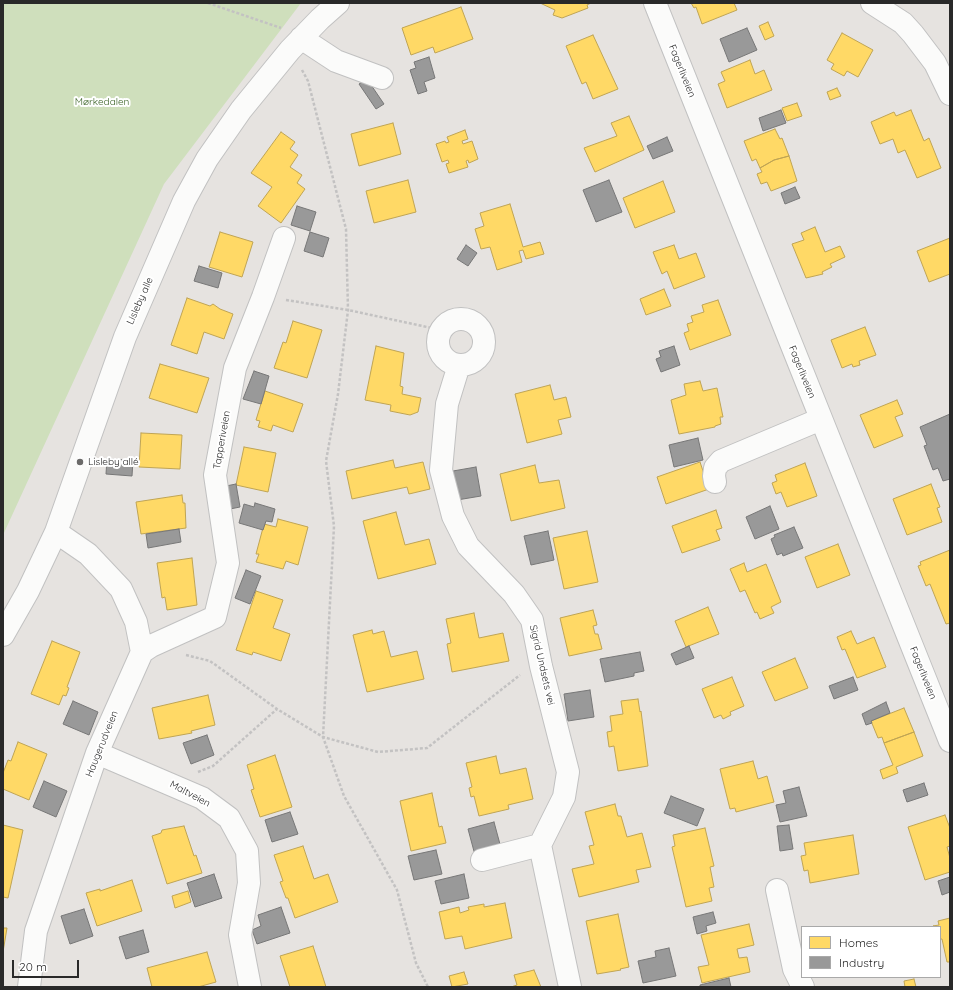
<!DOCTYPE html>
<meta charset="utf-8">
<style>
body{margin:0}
#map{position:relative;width:953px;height:990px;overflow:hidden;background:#e6e3e0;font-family:Quicksand,sans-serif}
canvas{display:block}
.frame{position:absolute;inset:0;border:4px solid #292929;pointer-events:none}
.legend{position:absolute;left:801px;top:926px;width:140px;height:52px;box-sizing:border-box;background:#fff;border:1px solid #a9a9a9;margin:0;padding:5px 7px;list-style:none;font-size:12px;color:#292929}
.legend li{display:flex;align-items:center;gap:8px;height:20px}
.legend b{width:20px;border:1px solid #a9a9a9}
.scale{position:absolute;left:12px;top:960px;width:67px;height:18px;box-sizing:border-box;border:2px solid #292929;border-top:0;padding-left:5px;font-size:12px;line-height:14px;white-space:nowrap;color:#292929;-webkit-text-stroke:3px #fff;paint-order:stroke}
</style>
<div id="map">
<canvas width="953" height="990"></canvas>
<div class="frame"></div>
<ul class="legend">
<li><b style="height:11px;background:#ffd966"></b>Homes</li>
<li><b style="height:11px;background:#999"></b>Industry</li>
</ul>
<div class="scale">20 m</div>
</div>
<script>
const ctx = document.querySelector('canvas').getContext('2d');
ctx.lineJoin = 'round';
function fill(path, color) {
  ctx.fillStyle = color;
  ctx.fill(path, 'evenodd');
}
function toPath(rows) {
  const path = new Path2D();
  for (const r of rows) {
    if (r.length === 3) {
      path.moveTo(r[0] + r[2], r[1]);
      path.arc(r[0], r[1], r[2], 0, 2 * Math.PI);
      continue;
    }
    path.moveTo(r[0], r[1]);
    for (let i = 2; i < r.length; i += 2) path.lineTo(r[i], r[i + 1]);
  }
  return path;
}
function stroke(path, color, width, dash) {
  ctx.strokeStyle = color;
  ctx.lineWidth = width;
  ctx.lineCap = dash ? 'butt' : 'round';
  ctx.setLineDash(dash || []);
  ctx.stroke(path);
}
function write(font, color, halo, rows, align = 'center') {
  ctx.font = font + ' Quicksand,sans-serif';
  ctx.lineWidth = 4;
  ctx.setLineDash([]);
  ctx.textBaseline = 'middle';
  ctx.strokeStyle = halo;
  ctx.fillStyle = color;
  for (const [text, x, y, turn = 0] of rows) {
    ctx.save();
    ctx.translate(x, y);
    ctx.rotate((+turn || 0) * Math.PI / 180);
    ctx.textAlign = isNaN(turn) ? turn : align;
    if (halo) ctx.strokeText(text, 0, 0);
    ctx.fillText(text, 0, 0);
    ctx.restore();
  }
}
const green = toPath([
 [3,3,301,3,164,184,3,535]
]);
const homes = toPath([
 [540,3,591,3,587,5,588,8,562,18,553,15,555,10,540,3],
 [691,3,734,3,737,10,702,24,696,7,694,8,691,3],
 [461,7,473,39,435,53,433,47,411,55,402,28,461,7],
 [768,22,774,36,765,40,759,26,768,22],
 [842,33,873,50,858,77,847,71,844,76,831,69,834,64,827,60,842,33],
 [593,35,618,89,593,99,586,82,582,84,566,46,593,35],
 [750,60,755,74,764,70,772,90,727,108,718,84,725,81,721,72,750,60],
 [837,88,841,96,830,100,827,92,837,88],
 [797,103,802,116,787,121,782,108,797,103],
 [911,110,924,141,929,138,941,168,917,178,905,150,898,153,893,139,880,144,871,122,894,112,896,116,911,110],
 [629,116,644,150,595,172,584,148,617,136,611,123,629,116],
 [393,123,401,154,359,166,351,134,393,123],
 [775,129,780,139,782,138,789,156,774,160,760,168,756,159,752,161,744,141,775,129],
 [465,130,468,139,462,141,463,144,472,141,478,159,469,163,468,160,466,161,468,167,449,173,446,164,449,163,448,160,442,162,436,144,445,141,446,143,449,142,447,137,465,130],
 [281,132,295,142,290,149,298,155,290,167,302,175,297,183,305,189,281,223,258,206,272,187,251,173,281,132],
 [789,156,797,181,771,191,767,182,761,184,757,174,762,172,760,168,774,160,789,156],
 [408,180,416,212,374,223,366,191,408,180],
 [663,181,675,212,635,228,623,198,663,181],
 [510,204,523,247,540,242,544,254,526,259,523,250,519,251,522,262,497,270,490,247,481,249,475,229,484,226,480,213,510,204],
 [815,227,825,252,840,246,845,257,830,264,832,267,822,272,823,274,806,278,792,244,804,240,801,233,815,227],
 [220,232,253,242,242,277,209,267,220,232],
 [950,238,950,274,929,282,917,251,950,238],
 [674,245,679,259,696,253,705,277,674,289,667,271,662,274,653,252,674,245],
 [664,289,671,306,646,315,640,299,664,289],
 [187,298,210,306,213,304,220,309,233,314,224,339,204,332,197,354,171,345,187,298],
 [718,300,731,335,690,350,684,333,689,331,687,324,693,322,691,316,704,312,702,305,718,300],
 [293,321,322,330,307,378,274,368,283,342,286,343,293,321],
 [865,327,876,355,859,361,860,365,853,367,852,364,842,368,831,340,865,327],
 [376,346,404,353,400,386,403,387,402,394,421,398,418,412,410,415,390,411,391,405,365,400,376,346],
 [160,364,209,378,197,413,149,398,160,364],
 [700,381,703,391,717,388,723,417,720,417,721,424,715,426,715,427,679,434,671,400,686,395,684,384,700,381],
 [550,385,554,400,566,397,571,417,558,420,562,434,527,443,515,394,550,385],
 [265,391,303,404,293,432,273,425,271,431,258,427,260,421,256,420,265,391],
 [897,400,903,414,895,417,903,436,874,448,860,415,897,400],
 [141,433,182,435,180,469,139,467,141,433],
 [244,447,276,453,268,492,236,485,244,447],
 [393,460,395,468,423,462,430,489,409,494,407,487,352,499,346,471,393,460],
 [700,462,709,489,666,504,657,477,700,462],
 [805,463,817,496,787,507,781,492,776,494,772,483,777,481,775,475,805,463],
 [535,465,539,483,559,480,565,508,511,521,500,474,535,465],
 [931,484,940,507,937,508,942,522,907,535,893,499,931,484],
 [182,495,183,503,185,503,186,528,141,534,136,502,182,495],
 [716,510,722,528,716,530,720,540,682,553,672,526,716,510],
 [396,512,405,545,429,539,436,564,378,579,363,521,396,512],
 [278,519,308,527,298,565,286,561,283,569,256,562,259,554,256,554,264,524,276,527,278,519],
 [587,531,598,582,564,589,553,538,587,531],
 [838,544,850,575,817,588,805,557,838,544],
 [950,550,950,623,946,624,930,584,926,586,918,566,921,565,920,562,950,550],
 [192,558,197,605,167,610,165,597,162,598,157,563,192,558],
 [744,563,747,572,766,564,781,602,771,607,774,613,760,619,757,612,755,613,745,590,740,592,730,569,744,563],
 [256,591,283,600,273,628,290,634,281,661,253,652,252,655,236,650,256,591],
 [708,607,719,634,686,647,675,621,708,607],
 [593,610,597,625,593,626,595,634,598,634,602,649,569,656,560,618,593,610],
 [474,613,479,638,503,633,509,661,452,672,447,644,451,643,446,619,474,613],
 [372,630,373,634,384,631,391,657,417,651,424,679,367,692,353,635,372,630],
 [851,631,857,644,874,637,886,667,857,678,845,649,842,650,837,637,851,631],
 [52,641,80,652,67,687,69,688,66,696,63,695,59,705,31,694,52,641],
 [795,658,808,688,775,701,762,672,795,658],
 [732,677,744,706,730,712,731,715,723,719,721,715,714,718,702,689,732,677],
 [208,695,215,725,191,731,192,733,159,739,152,708,208,695],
 [638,699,640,712,641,711,648,766,618,771,614,746,609,747,607,732,612,731,610,716,623,714,621,701,638,699],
 [904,708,914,732,884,743,882,737,878,738,871,721,904,708],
 [914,732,923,756,896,767,898,773,883,779,880,770,893,765,884,743,914,732],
 [18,742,47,754,29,800,3,789,3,773,8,760,11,761,18,742],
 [275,755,292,807,260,817,251,790,254,789,247,765,275,755],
 [496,756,500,774,526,768,533,799,508,805,509,809,479,816,474,796,471,797,469,788,472,787,466,763,496,756],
 [753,761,758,779,767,776,774,802,736,812,735,808,730,809,720,769,753,761],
 [432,793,439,827,442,826,446,843,411,851,400,801,432,793],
 [615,804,618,816,621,816,627,837,642,833,651,867,636,870,639,882,579,897,572,869,594,864,589,846,594,845,585,812,615,804],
 [945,815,950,828,950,846,947,847,950,858,950,872,925,880,908,827,945,815],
 [3,825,23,830,8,898,3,897,3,825],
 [184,826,194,856,196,855,202,873,167,884,152,836,161,833,162,830,184,826],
 [705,828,714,866,710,867,714,887,709,888,712,901,686,907,672,847,675,846,673,835,705,828],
 [853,835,859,874,810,883,808,870,804,871,801,856,806,855,804,843,853,835],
 [303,846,314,879,328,874,338,902,295,918,288,898,286,898,280,882,283,881,274,855,303,846],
 [132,880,142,911,97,926,86,893,100,889,100,891,132,880],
 [188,891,191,902,175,908,172,896,188,891],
 [505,903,512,938,465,949,462,936,445,939,439,912,459,907,460,913,469,910,468,907,484,904,484,907,505,903],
 [618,914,629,967,620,969,621,970,597,974,586,921,618,914],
 [950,918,950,962,947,962,942,939,940,939,940,927,933,926,939,925,938,921,950,918],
 [749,924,754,945,737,949,739,958,747,957,750,972,702,983,698,967,709,965,701,935,749,924],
 [3,928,7,928,3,952,3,928],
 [313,946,326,987,290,987,280,956,313,946],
 [207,952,216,982,198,987,152,987,147,968,207,952],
 [534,970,541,987,511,987,517,985,514,975,534,970],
 [464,972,468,984,452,987,449,976,464,972],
 [914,979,916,987,905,987,904,981,914,979]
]);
const industry = toPath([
 [747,28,757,50,729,62,720,39,747,28],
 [429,57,435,78,424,82,427,91,418,94,410,70,416,68,414,62,429,57],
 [367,79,384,104,376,109,359,84,367,79],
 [781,110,786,123,763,131,759,118,781,110],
 [667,137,673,151,653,159,647,146,667,137],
 [609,180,622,212,596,222,583,190,609,180],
 [795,187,800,198,785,204,781,193,795,187],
 [297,206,316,212,310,231,291,225,297,206],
 [310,232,329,238,323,257,304,251,310,232],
 [466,245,477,253,468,266,457,259,466,245],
 [199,266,222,273,218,288,194,281,199,266],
 [674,346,680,365,661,372,656,359,661,357,659,351,674,346],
 [254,371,269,376,261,404,243,399,254,371],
 [950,414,950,479,943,481,938,468,933,470,924,446,927,445,920,427,950,414],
 [698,438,703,460,674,467,669,445,698,438],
 [107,459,133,460,132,476,106,474,107,459],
 [476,467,481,496,457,500,453,471,476,467],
 [236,484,240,507,225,510,221,487,236,484],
 [255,503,275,509,272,522,266,521,263,530,239,523,244,504,254,507,255,503],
 [770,506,779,529,755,539,746,517,770,506],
 [794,527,803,548,783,556,782,553,777,555,771,539,775,537,774,535,794,527],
 [179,529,181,542,148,548,146,534,179,529],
 [548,531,554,560,531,565,524,536,548,531],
 [246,570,261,576,250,604,235,598,246,570],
 [689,646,694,658,676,665,671,654,689,646],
 [640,652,644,671,634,673,634,676,605,682,600,659,640,652],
 [853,677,858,690,834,699,829,686,853,677],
 [590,690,594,717,568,721,564,694,590,690],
 [73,701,98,712,89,735,63,724,73,701],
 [886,702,890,713,871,721,872,723,866,725,862,714,886,702],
 [207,735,214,755,191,764,183,743,207,735],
 [44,781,67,791,56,817,33,807,44,781],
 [924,783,928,795,907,802,903,790,924,783],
 [799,787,807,816,780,822,776,805,786,803,783,791,799,787],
 [671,796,704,809,697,826,664,813,671,796],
 [290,812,298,834,272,842,265,820,290,812],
 [494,822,501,848,475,855,468,829,494,822],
 [789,825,793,849,780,851,777,826,789,825],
 [436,850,442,874,414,880,408,856,436,850],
 [214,874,222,898,195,907,187,883,214,874],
 [464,874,469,898,441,904,435,881,464,874],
 [950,877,950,892,942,895,938,881,950,877],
 [281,907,290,933,257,944,252,930,261,926,258,915,281,907],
 [84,909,93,936,70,944,61,916,84,909],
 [713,912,716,923,706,926,707,931,697,934,693,917,713,912],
 [143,930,149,952,126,959,119,937,143,930],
 [669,948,676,976,643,983,638,961,656,957,655,951,669,948],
 [729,978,731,987,700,987,700,985,729,978]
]);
const path = toPath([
 [208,3,281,28],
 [302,70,308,81,346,229,348,310,338,394,326,461,334,526,323,737,344,796,397,890,416,963,428,987],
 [286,300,348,310,441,330],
 [186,655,210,661,277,709,323,737,378,752,427,748,520,675],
 [198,772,213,766,277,709]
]);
const minor = toPath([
 [655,3,950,741],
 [872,3,903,23,913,34,935,63,950,94],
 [301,38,336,61,382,78],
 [461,342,23],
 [459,365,447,404,441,470,453,516,468,546,514,594,532,620,541,666,568,772,564,797,540,845,570,987],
 [715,482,714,476,715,468,721,461,821,419],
 [3,635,28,591,56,532,125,337,184,201,207,159,241,110,290,50,320,19,338,3],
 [142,652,151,646,215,617,228,563,215,475,235,368,263,297,284,238],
 [97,753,202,798,229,818,247,851,249,883,240,935,250,987],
 [482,860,540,845],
 [777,890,794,969,803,987],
 [29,987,36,931,97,753,142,652,136,622,121,589,88,554,56,532]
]);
const markers = [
 [80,462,4,"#6b6a69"]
];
const streetNames = [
 ["Fagerliveien",682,71,68],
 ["Lisleby alle",140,301,-66],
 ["Fagerliveien",802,372,68],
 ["Tapperiveien",222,440,-80],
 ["Sigrid Undsets vei",542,665,77],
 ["Fagerliveien",923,673,68],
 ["Haugerudveien",102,744,-68],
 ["Maltveien",190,794,28]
];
const parkNames = [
 ["Mørkedalen",102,102]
];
const poiNames = [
 ["Lisleby allé",88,462]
];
fill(green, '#cfdfbc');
fill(homes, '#ffd966');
stroke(homes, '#bfa454', 1);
fill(industry, '#999');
stroke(industry, '#777', 1);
stroke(minor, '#c1c1c1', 24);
stroke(path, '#c3c2c2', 2.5, [3, 2]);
stroke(minor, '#fbfbfa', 22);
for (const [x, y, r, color] of markers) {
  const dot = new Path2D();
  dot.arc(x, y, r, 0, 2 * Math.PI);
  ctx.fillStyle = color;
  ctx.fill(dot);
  stroke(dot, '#fff', 1.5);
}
write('10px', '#292929', '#fff', streetNames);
write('10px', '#365f21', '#fff', parkNames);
write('10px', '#292929', '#fff', poiNames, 'left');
</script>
